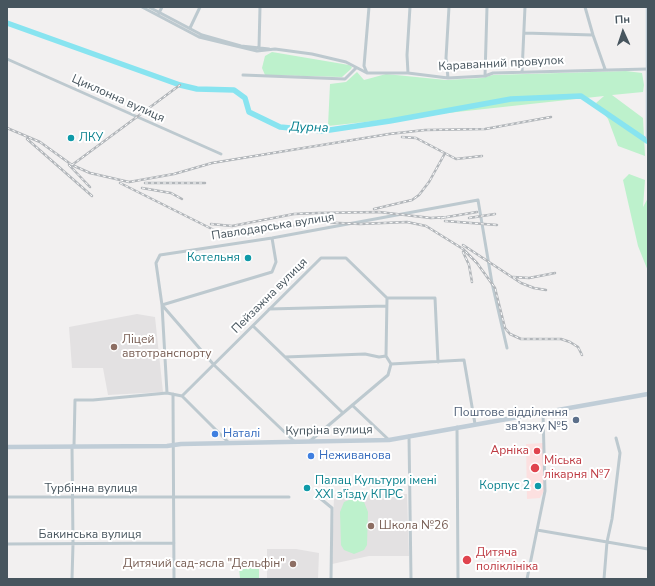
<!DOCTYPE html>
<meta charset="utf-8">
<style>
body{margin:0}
#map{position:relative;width:655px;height:586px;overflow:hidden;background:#f2f0f0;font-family:"Nunito Sans",sans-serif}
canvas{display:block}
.frame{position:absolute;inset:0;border:8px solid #47555e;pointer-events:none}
.north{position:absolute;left:603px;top:12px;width:40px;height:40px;-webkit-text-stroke:3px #fff;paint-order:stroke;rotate:357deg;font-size:11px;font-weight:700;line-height:16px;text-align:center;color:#47555e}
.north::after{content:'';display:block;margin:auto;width:14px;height:18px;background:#47555e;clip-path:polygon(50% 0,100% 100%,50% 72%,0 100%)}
</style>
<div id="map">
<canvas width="655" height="586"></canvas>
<div class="frame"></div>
<div class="north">Пн</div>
</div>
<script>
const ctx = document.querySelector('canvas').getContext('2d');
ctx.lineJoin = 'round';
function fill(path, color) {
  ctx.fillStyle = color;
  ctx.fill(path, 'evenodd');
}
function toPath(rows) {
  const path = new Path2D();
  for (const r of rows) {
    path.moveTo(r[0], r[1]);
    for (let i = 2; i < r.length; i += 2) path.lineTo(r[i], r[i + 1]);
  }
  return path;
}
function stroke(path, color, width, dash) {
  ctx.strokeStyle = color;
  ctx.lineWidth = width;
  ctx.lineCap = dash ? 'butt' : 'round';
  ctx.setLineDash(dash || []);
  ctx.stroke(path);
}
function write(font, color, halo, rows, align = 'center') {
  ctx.font = font + ' "Nunito Sans",sans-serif';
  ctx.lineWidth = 4;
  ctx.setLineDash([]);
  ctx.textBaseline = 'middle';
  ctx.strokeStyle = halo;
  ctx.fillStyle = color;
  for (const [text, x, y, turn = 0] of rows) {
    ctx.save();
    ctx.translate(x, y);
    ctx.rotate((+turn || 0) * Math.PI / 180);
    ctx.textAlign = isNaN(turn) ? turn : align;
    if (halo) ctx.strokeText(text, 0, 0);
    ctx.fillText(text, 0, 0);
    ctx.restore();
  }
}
const education = toPath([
 [137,314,155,317,163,392,108,395,103,368,72,368,69,327],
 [407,494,409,556,369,556,332,564,334,495],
 [267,549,296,549,319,553,318,579,267,579]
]);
const medical = toPath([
 [543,443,544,491,540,498,527,499,526,444]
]);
const green = toPath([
 [272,52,349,65,352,67,351,69,342,77,265,75,262,68,265,56],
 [626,71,642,73,644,85,643,92,612,95,643,118,645,156,618,146,608,119,596,103,604,96,328,126,330,84,346,82,357,72,364,80,386,74,446,80,482,78,493,75],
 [629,174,645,180,643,207,648,198,648,271,638,246,623,180],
 [354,498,364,502,368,512,367,545,364,550,354,554,344,550,341,545,340,512,344,502],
 [259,567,259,578,240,578,239,568]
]);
const river = toPath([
 [7,23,180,85,197,89,234,90,245,98,249,112,280,127,323,131,390,121,511,99,581,96,647,141]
]);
const street = toPath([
 [142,7,199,37,257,51,275,49,312,54,346,62,367,73,408,73,448,78,485,76,493,73,647,69],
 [149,7,202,35,241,46,269,49],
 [585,7,593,35,605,69],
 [159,13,162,7],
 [190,28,200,7],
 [524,33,593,35],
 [259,48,260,7],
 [7,59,221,154],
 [522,72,525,7],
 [367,73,364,66,369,7],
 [408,73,407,55,410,7],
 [243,75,345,79,356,68],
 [485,76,487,7],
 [448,78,446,58,449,7],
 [387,298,435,298,438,362],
 [387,298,386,356,391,364],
 [269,309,386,306],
 [253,326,343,413],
 [285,357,365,354,379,357,386,356],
 [391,364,464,360,475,424],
 [167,393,162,305,272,272,276,262,272,238],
 [173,394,174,579],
 [182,396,229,443],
 [352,405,389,440],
 [457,427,458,579],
 [409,436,411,579],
 [294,441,214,365,162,305,156,263,160,255,272,238,478,200,492,283,507,348],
 [310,441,388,375,391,364],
 [74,446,75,400,93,400,167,393,182,396,321,258,346,258,387,298],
 [7,497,289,497],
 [321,499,332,508,331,579],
 [537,530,648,549],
 [7,544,174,543],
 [72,579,73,544,72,446],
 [527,579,545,491,543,413],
 [604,579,607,542,612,519,620,453,616,438]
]);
const secondary = toPath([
 [648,7,648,137],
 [7,447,167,446,181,444,389,440,648,394]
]);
const rail = toPath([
 [7,128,40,142,72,165,90,173,129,182,174,174,212,163,389,134,425,130,485,129,551,117],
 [402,137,416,138,456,159,482,156],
 [27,139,92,196],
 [69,165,90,187],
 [72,165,180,85],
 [120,183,214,230,232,234,262,231,318,222,360,224,407,222,426,226,463,249,477,263,495,288,505,328,510,334,521,339,561,339,570,342,578,347,582,355],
 [145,183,205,183],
 [142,188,171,193,182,199],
 [374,209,412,200,419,195,429,182,444,155],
 [441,218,477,212],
 [469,218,495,214],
 [445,221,497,225],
 [211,224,232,226,294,214,317,213,379,212,431,218,447,217],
 [463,245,521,283,534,288,546,290],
 [463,252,469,265,472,282],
 [513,277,529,278,555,273]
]);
const markers = [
 [71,138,4,"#0f9aa8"],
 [248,258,4,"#0f9aa8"],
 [114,347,4,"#8d6e63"],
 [576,420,4,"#5c6f8a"],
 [215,434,4,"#3f7fe0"],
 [537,451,4,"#e0444e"],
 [311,456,4,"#3f7fe0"],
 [535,468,5,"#e0444e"],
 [538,486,4,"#0f9aa8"],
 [307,488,4,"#0f9aa8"],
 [371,526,4,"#8d6e63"],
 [467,560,5,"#e0444e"],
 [293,564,4,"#8d6e63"]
];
const streetNames = [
 ["Караванний провулок",501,64,-3],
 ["Циклонна вулиця",118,99,24],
 ["Павлодарська вулиця",273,227,-9],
 ["Пейзажна вулиця",270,296,-45],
 ["Купріна вулиця",329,431,-1],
 ["Турбінна вулиця",91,489],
 ["Бакинська вулиця",90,535]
];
const cultureNames = [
 ["ЛКУ",79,138],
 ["Котельня",240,258,"right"],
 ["Палац Культури імені",315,481],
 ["XXI з'їзду КПРС",315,495],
 ["Корпус 2",530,486,"right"]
];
const educationNames = [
 ["Ліцей",122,340],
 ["автотранспорту",122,354],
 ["Школа №26",379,526],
 ["Дитячий сад-ясла \"Дельфін\"",285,564,"right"]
];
const serviceNames = [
 ["Поштове відділення",568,413],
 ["зв'язку №5",568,427]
];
const shopNames = [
 ["Наталі",223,434],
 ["Неживанова",319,456]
];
const healthNames = [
 ["Арніка",529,451,"right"],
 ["Міська",544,461],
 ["лікарня №7",544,475],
 ["Дитяча",476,553],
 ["поліклініка",476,567]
];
const waterNames = [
 ["Дурна",309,128,2]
];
fill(education, '#e3e1e2');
fill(medical, '#fce0e0');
fill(green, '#bdf1cc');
stroke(river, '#88e4f0', 5.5);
stroke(street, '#bdc9cf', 3);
stroke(secondary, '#c0cdd7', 4.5);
stroke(rail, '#b2b6ba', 2.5);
stroke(rail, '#fff', 1, [3]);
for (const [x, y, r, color] of markers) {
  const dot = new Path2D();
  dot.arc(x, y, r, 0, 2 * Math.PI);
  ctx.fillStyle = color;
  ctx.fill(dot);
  stroke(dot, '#fff', 1.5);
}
write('12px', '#47555e', '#fff', streetNames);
write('12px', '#0d838f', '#fff', cultureNames, 'left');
write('12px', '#785e54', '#fff', educationNames, 'left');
write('12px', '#4e5e75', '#fff', serviceNames, 'right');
write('12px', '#366cbe', '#fff', shopNames, 'left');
write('12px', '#be3a42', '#fff', healthNames, 'left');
write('italic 13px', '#088292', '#fff', waterNames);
</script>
